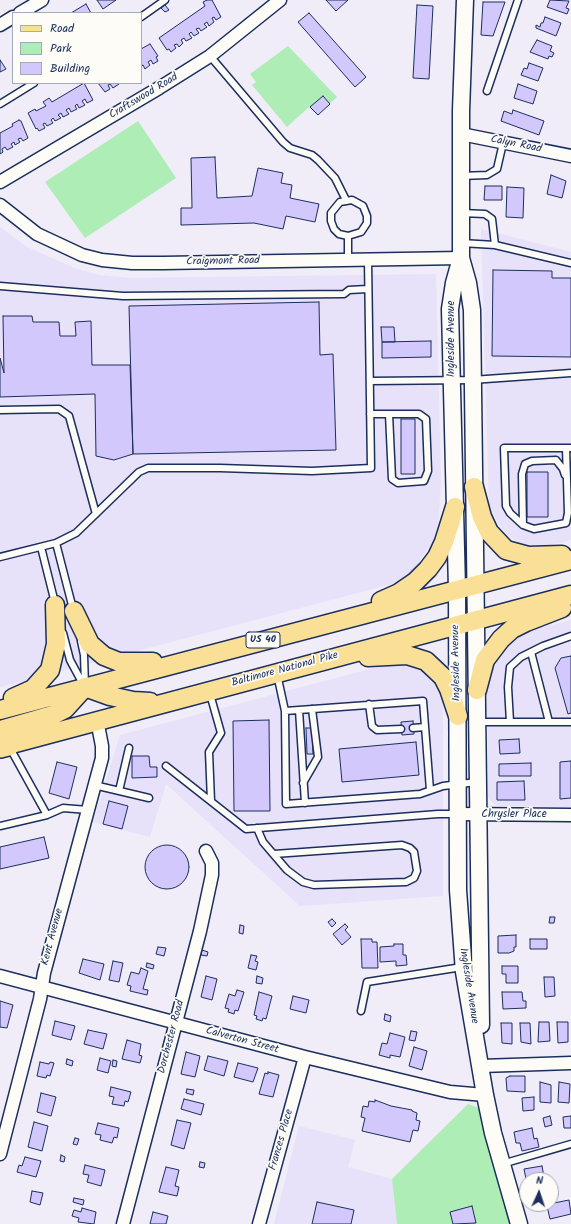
<!DOCTYPE html>
<style>
body{margin:0}
#map{position:relative;width:571px;height:1224px;overflow:hidden;background:#f0ecf8;font-family:Kalam,sans-serif}
canvas{display:block}
.legend{position:absolute;left:12px;top:12px;width:130px;height:72px;box-sizing:border-box;background:#fdfcf7;border:1px solid #a3aaba;margin:0;padding:5px 7px;list-style:none;font-size:12px;color:#1b2f5e}
.legend li{display:flex;align-items:center;gap:8px;height:20px}
.legend b{width:20px;border:1px solid #a3aaba}
.north{position:absolute;left:519px;top:1172px;width:40px;height:40px;box-sizing:border-box;background:#fdfcf7;border:1px solid #a3aaba;border-radius:50%;rotate:3deg;font-size:11px;font-weight:700;line-height:16px;text-align:center;color:#1b2f5e}
.north::after{content:'';display:block;margin:auto;width:14px;height:18px;background:#1b2f5e;clip-path:polygon(50% 0,100% 100%,50% 72%,0 100%)}
</style>
<div id="map">
<canvas width="571" height="1224"></canvas>
<ul class="legend">
<li><b style="height:5px;background:#fadf96"></b>Road</li>
<li><b style="height:11px;background:#aeedb5"></b>Park</li>
<li><b style="height:11px;background:#d2c8fb"></b>Building</li>
</ul>
<div class="north">N</div>
</div>
<script>
const ctx = document.querySelector('canvas').getContext('2d');
ctx.lineJoin = 'round';
function fill(path, color) {
  ctx.fillStyle = color;
  ctx.fill(path, 'evenodd');
}
function toPath(rows) {
  const path = new Path2D();
  for (const r of rows) {
    if (r.length === 3) {
      path.moveTo(r[0] + r[2], r[1]);
      path.arc(r[0], r[1], r[2], 0, 2 * Math.PI);
      continue;
    }
    path.moveTo(r[0], r[1]);
    for (let i = 2; i < r.length; i += 2) path.lineTo(r[i], r[i + 1]);
  }
  return path;
}
function stroke(path, color, width, dash) {
  ctx.strokeStyle = color;
  ctx.lineWidth = width;
  ctx.lineCap = dash ? 'butt' : 'round';
  ctx.setLineDash(dash || []);
  ctx.stroke(path);
}
function write(font, color, halo, rows, align = 'center') {
  ctx.font = font + ' Kalam,sans-serif';
  ctx.lineWidth = 3.5;
  ctx.setLineDash([]);
  ctx.textBaseline = 'middle';
  ctx.strokeStyle = halo;
  ctx.fillStyle = color;
  for (const [text, x, y, turn = 0] of rows) {
    ctx.save();
    ctx.translate(x, y);
    ctx.rotate((+turn || 0) * Math.PI / 180);
    ctx.textAlign = isNaN(turn) ? turn : align;
    if (halo) ctx.strokeText(text, 0, 0);
    ctx.fillText(text, 0, 0);
    ctx.restore();
  }
}
const built = toPath([
 [0,227,27,247,77,269,99,275,131,278,436,274,441,483,438,526,432,542,414,569,403,581,0,687],
 [481,229,571,252,571,540,546,546,527,546,511,538,501,527,489,508],
 [571,620,571,807,499,806,492,803,488,796,488,731,485,699,491,667,498,652,518,634],
 [393,663,405,663,430,675,438,685,443,699,443,896,300,906,166,784,150,837,93,822,120,735],
 [299,1126,355,1140,348,1167,392,1179,397,1224,274,1224]
]);
const green = toPath([
 [288,46,337,97,317,115,309,107,287,127,252,85,256,82,250,74],
 [138,121,176,178,85,238,45,182],
 [468,1104,479,1108,482,1116,512,1224,397,1224,392,1179]
]);
const building = toPath([
 [97,0,116,0,103,9,97,0],
 [207,0,212,0,221,17,216,20,214,17,212,18,214,22,209,26,207,22,204,24,207,27,201,31,199,28,196,29,199,33,194,36,191,32,189,34,192,38,186,41,184,38,181,40,183,43,179,47,177,44,174,45,176,48,171,52,169,49,167,50,159,38,205,6,203,2,207,0],
 [326,0,348,0,336,11,326,0],
 [550,0,569,1,566,8,569,9,567,14,547,7,550,0],
 [483,2,505,2,493,36,481,35,483,2],
 [86,4,91,13,71,13,86,4],
 [165,5,169,10,165,12,161,8,165,5],
 [417,5,433,6,429,79,413,78,417,5],
 [309,13,366,77,355,87,298,22,309,13],
 [545,17,561,23,556,36,536,28,536,25,540,27,541,23,543,23,545,17],
 [537,40,552,46,550,51,554,53,552,57,549,56,548,59,530,52,537,40],
 [150,44,158,56,156,57,158,61,153,64,151,60,148,62,150,65,145,69,143,65,141,66,141,49,150,44],
 [0,60,6,69,0,72,0,60],
 [529,63,543,68,538,81,521,75,524,68,527,69,529,63],
 [84,83,93,100,87,103,85,99,82,101,85,105,79,108,77,104,75,106,77,109,71,112,69,108,66,110,69,114,63,117,61,113,58,115,61,118,55,121,53,118,51,120,53,123,47,126,45,123,43,124,45,128,39,131,37,128,36,129,28,113,35,109,36,111,46,106,43,102,49,98,52,102,84,83],
 [98,83,118,83,119,84,113,88,110,84,108,85,110,89,105,92,98,83],
 [518,84,537,91,533,104,514,98,518,84],
 [323,96,330,104,318,115,310,107,323,96],
 [513,110,544,121,539,135,501,121,504,111,512,114,513,110],
 [19,120,21,121,28,138,23,141,21,138,18,139,20,142,15,145,14,142,11,144,13,147,7,150,5,147,2,149,3,152,0,154,0,133,13,126,12,124,19,120],
 [215,157,217,198,252,196,258,168,283,173,281,183,292,185,290,198,319,204,315,222,286,216,283,229,254,223,181,225,181,208,192,208,191,158,215,157],
 [551,175,566,181,562,198,547,194,551,175],
 [485,186,502,186,502,200,484,200,485,186],
 [507,187,524,188,523,218,506,217,507,187],
 [493,270,552,271,552,278,571,278,571,357,492,356,493,270],
 [319,302,320,355,333,354,336,450,133,454,129,306,319,302],
 [3,316,32,316,33,322,59,322,60,336,76,336,75,322,91,321,92,365,130,365,133,454,114,460,96,456,95,394,0,397,0,358,4,373,3,316],
 [381,327,394,327,395,342,382,342,381,327],
 [431,341,431,357,382,358,382,342,431,341],
 [401,419,415,419,415,474,401,474,401,419],
 [527,472,548,472,548,517,527,517,527,472],
 [571,656,571,713,568,714,555,668,561,658,571,656],
 [269,720,270,811,234,811,233,721,269,720],
 [413,721,414,734,402,735,401,722,413,721],
 [306,728,312,728,313,754,307,754,306,728],
 [519,739,520,753,500,754,499,740,519,739],
 [416,742,419,775,342,782,339,749,416,742],
 [132,756,149,756,150,767,157,767,157,777,132,778,132,756],
 [571,761,571,798,560,799,560,762,571,761],
 [57,762,77,767,69,799,49,793,57,762],
 [531,763,531,776,499,776,499,764,531,763],
 [524,781,525,800,497,800,497,782,524,781],
 [109,801,128,806,122,829,103,824,109,801],
 [44,837,49,858,0,869,0,847,44,837],
 [167,867,22],
 [550,917,555,917,554,923,549,923,550,917],
 [332,919,336,923,332,927,328,922,332,919],
 [345,924,348,927,345,930,351,937,342,945,333,934,345,924],
 [240,925,244,926,243,934,239,933,240,925],
 [516,935,516,947,514,947,514,951,509,953,498,953,498,936,516,935],
 [361,939,372,939,372,942,377,942,378,968,362,968,361,939],
 [530,939,547,939,547,949,530,949,530,939],
 [394,944,403,944,403,955,406,955,407,965,396,966,396,961,380,962,380,947,394,946,394,944],
 [158,947,166,948,164,956,156,954,158,947],
 [202,950,208,952,207,956,201,955,202,950],
 [251,955,257,956,255,961,258,962,256,970,248,968,251,955],
 [83,959,104,964,100,980,79,973,83,959],
 [113,961,123,963,119,982,109,980,113,961],
 [147,963,154,965,153,969,146,967,147,963],
 [502,966,518,966,518,983,506,983,506,974,502,974,502,966],
 [141,968,148,971,143,989,148,990,147,995,130,991,131,986,127,985,131,972,139,974,141,968],
 [206,976,217,979,212,1000,201,997,206,976],
 [257,976,263,978,262,984,256,983,257,976],
 [544,977,554,977,555,996,545,997,544,977],
 [237,990,244,992,238,1011,235,1010,234,1014,228,1012,229,1009,225,1008,229,994,235,996,237,990],
 [259,992,272,996,266,1019,263,1018,262,1021,256,1019,257,1016,254,1015,259,992],
 [502,992,522,992,523,1001,526,1001,526,1008,503,1009,502,992],
 [293,996,309,1000,306,1013,290,1009,293,996],
 [0,1001,13,1005,7,1028,0,1027,0,1001],
 [385,1014,391,1016,390,1022,384,1020,385,1014],
 [55,1021,75,1026,71,1040,52,1035,55,1021],
 [539,1022,549,1022,550,1041,538,1042,539,1022],
 [557,1022,568,1022,568,1042,558,1043,557,1022],
 [501,1023,512,1023,512,1044,502,1043,501,1023],
 [520,1023,530,1023,531,1044,521,1042,520,1023],
 [88,1030,107,1034,103,1049,84,1044,88,1030],
 [411,1031,417,1032,415,1041,409,1040,411,1031],
 [390,1033,405,1037,400,1057,390,1055,390,1058,379,1055,382,1043,387,1044,390,1033],
 [127,1040,141,1044,139,1055,142,1056,140,1063,122,1059,127,1040],
 [414,1047,427,1051,422,1070,409,1066,414,1047],
 [186,1052,200,1056,195,1077,181,1074,186,1052],
 [208,1056,228,1061,224,1076,204,1070,208,1056],
 [100,1058,111,1061,108,1073,97,1070,100,1058],
 [67,1059,73,1061,72,1066,66,1064,67,1059],
 [113,1060,117,1061,116,1067,112,1066,113,1060],
 [40,1062,49,1064,50,1062,54,1063,50,1076,47,1075,46,1078,37,1076,40,1062],
 [238,1063,258,1068,253,1082,234,1077,238,1063],
 [268,1072,279,1075,273,1097,259,1094,265,1073,268,1074,268,1072],
 [510,1076,525,1076,525,1092,507,1091,506,1078,510,1076],
 [540,1082,551,1085,551,1103,540,1102,540,1082],
 [559,1082,570,1084,569,1103,558,1102,559,1082],
 [111,1087,131,1092,128,1102,125,1101,124,1106,112,1104,114,1097,109,1096,111,1087],
 [187,1089,194,1090,193,1095,186,1093,187,1089],
 [41,1093,56,1097,51,1116,37,1112,41,1093],
 [534,1097,534,1110,523,1111,522,1098,534,1097],
 [184,1099,204,1104,201,1115,181,1109,184,1099],
 [375,1100,391,1106,412,1110,412,1111,417,1113,416,1120,420,1121,418,1131,413,1130,410,1142,362,1131,365,1118,361,1117,363,1106,368,1107,369,1101,375,1102,375,1100],
 [550,1116,552,1125,545,1127,543,1118,550,1116],
 [571,1116,571,1128,564,1128,563,1117,571,1116],
 [177,1120,191,1123,184,1149,171,1145,177,1120],
 [34,1122,48,1126,42,1151,28,1147,34,1122],
 [98,1123,119,1128,117,1138,114,1137,112,1143,100,1140,101,1135,95,1134,98,1123],
 [532,1128,534,1139,537,1138,539,1147,522,1151,520,1143,516,1143,514,1132,532,1128],
 [75,1138,79,1139,77,1145,73,1144,75,1138],
 [61,1155,65,1157,64,1162,60,1161,61,1155],
 [25,1157,41,1161,36,1177,17,1172,19,1165,22,1166,25,1157],
 [200,1162,205,1163,204,1168,199,1167,200,1162],
 [85,1165,105,1170,101,1186,87,1182,89,1175,83,1174,85,1165],
 [542,1166,544,1177,535,1180,527,1180,527,1184,524,1169,542,1166],
 [166,1167,179,1170,175,1186,179,1187,177,1196,159,1192,166,1167],
 [551,1188,554,1203,569,1200,571,1214,550,1219,547,1206,532,1209,531,1204,551,1204,551,1188],
 [557,1188,558,1195,553,1196,552,1189,557,1188],
 [32,1191,43,1193,40,1205,30,1202,32,1191],
 [74,1198,84,1200,83,1205,73,1202,74,1198],
 [317,1202,354,1210,351,1224,312,1224,317,1202],
 [472,1206,476,1223,453,1224,450,1212,472,1206],
 [82,1208,96,1212,94,1224,78,1222,79,1218,72,1216,74,1210,81,1212,82,1208],
 [153,1212,168,1216,166,1224,150,1224,153,1212]
]);
const service = toPath([
 [141,17,165,0],
 [210,56,283,142,290,148,312,155,318,160,335,178,346,200],
 [487,91,518,0],
 [0,104,34,83],
 [461,176,487,175,497,169,503,143],
 [461,213,485,214,492,219,495,245],
 [348,236,339,234,334,229,331,221,331,213,340,202,352,200,363,206,367,216,367,223,361,232,348,236,348,260],
 [461,243,495,245,571,263],
 [0,286,123,296,344,294,349,290,367,289],
 [370,381,472,380,571,373],
 [0,410,59,409,69,416,96,514],
 [370,414,419,414,426,419,428,471,424,481,398,483,392,479,389,414],
 [566,448,568,513,566,523,534,529,523,525,510,513,506,506,504,448,571,448],
 [523,525,522,474,525,464,532,461,556,460,563,469,565,475],
 [56,543,73,609],
 [41,547,55,603],
 [0,557,56,543,76,533,139,472,148,468,220,468,312,471,371,468,368,260],
 [63,633,70,660,84,686],
 [81,641,84,655,85,686],
 [531,652,549,722],
 [277,674,285,711,286,804,420,794,443,786,477,782],
 [210,694,221,733,209,752,211,801],
 [369,704,372,726,377,730,401,729],
 [299,710,305,803],
 [285,711,423,701,430,790],
 [477,722,571,722],
 [510,722,508,687,510,667,521,657,543,646,571,636],
 [413,728,425,727],
 [166,766,246,829,438,814,456,814],
 [303,783,318,757,312,709],
 [94,785,149,798],
 [119,791,129,748],
 [47,815,63,808,88,810],
 [0,826,47,815,10,748],
 [257,828,263,842,287,870,303,882,314,885,406,882,414,878,417,871,414,852,410,848,402,845,274,854],
 [361,1011,367,982,462,967],
 [502,1164,571,1144]
]);
const minor = toPath([
 [20,13,42,0],
 [0,25,13,17],
 [461,134,571,156],
 [0,182,159,88,210,56,280,0],
 [0,205,37,234,82,255,102,260,132,263,163,263,461,258],
 [458,814,571,815],
 [0,976,305,1057,450,1092,485,1095],
 [481,1066,571,1063],
 [0,1154,40,999,44,973,102,758,102,746,97,720],
 [123,1224,200,931,212,875,212,863,206,851],
 [259,1224,305,1057]
]);
const secondary = toPath([
 [465,0,461,111,461,258,454,283,450,309,457,589,458,890,464,972,485,1095,493,1133,519,1224],
 [461,258,468,283,472,310,481,1025]
]);
const primary = toPath([
 [474,487,482,517,489,532,506,550,528,556,562,555],
 [381,601,399,593,415,582,428,569,437,557,444,542,455,507],
 [74,611,90,644,104,656,119,662,153,662],
 [368,657,407,655,426,661,443,677,449,689,458,716],
 [85,687,110,696,133,701,150,702],
 [477,690,485,660,501,639,512,629,526,622,562,608],
 [13,698,33,689,50,670,56,644,55,605],
 [0,710,571,560],
 [0,730,53,715,65,709,85,687],
 [0,747,571,595]
]);
const motorway = toPath([
 [0,747,8,745]
]);
const shields = [
 [263,640,34]
];
const shieldNames = [
 ["US 40",263,640]
];
const streetNames = [
 ["Craftswood Road",144,97,-31],
 ["Calyn Road",516,145,11],
 ["Craigmont Road",223,262,-1],
 ["Ingleside Avenue",452,339,-90],
 ["Ingleside Avenue",457,663,-91],
 ["Baltimore National Pike",285,670,-15],
 ["Chrysler Place",514,815],
 ["Kent Avenue",53,937,-75],
 ["Ingleside Avenue",468,986,81],
 ["Dorchester Road",172,1037,-75],
 ["Calverton Street",242,1041,15],
 ["Frances Place",282,1140,-74]
];
fill(built, '#e7e1f9');
fill(green, '#aeedb5');
fill(building, '#d2c8fb');
stroke(building, '#1b2f5e', 1);
stroke(service, '#1b2f5e', 9);
stroke(minor, '#1b2f5e', 15);
stroke(secondary, '#1b2f5e', 19);
stroke(primary, '#1b2f5e', 21);
stroke(motorway, '#1b2f5e', 24);
stroke(service, '#fdfcf7', 6);
stroke(minor, '#fdfcf7', 12);
stroke(secondary, '#fdfcf7', 16);
stroke(primary, '#fadf96', 18);
stroke(motorway, '#fadf96', 21);
for (const [x, y, w] of shields) {
  const box = new Path2D();
  box.roundRect(x - w / 2, y - 8, w, 16, 3);
  ctx.fillStyle = '#fdfcf7';
  ctx.fill(box);
  stroke(box, '#1b2f5e', 1);
}
write('bold 10px', '#1b2f5e', null, shieldNames);
write('11px', '#1b2f5e', '#fdfcf7', streetNames);
</script>
